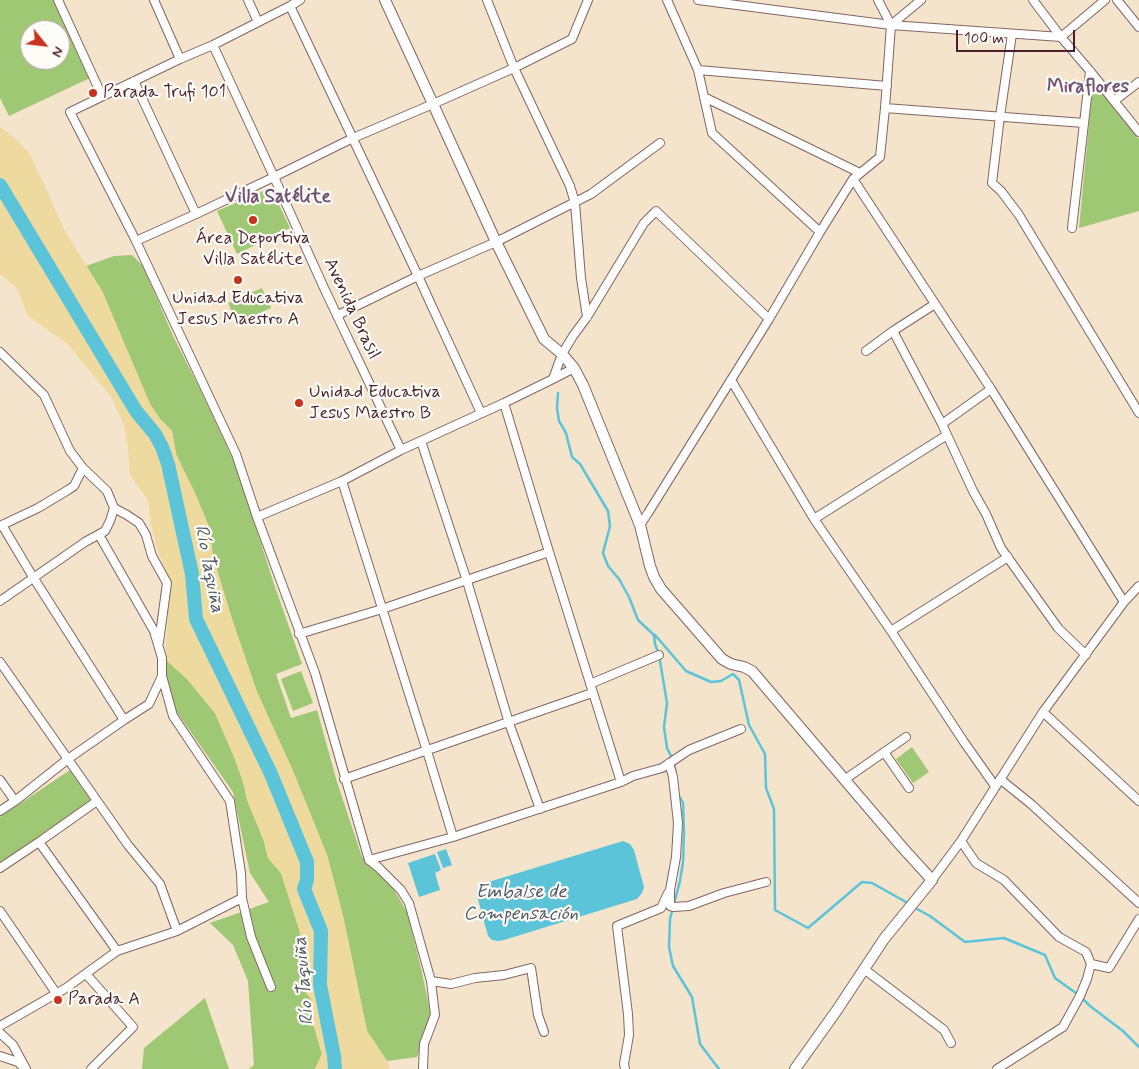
<!DOCTYPE html>
<meta charset="utf-8">
<style>
body{margin:0}
#map{position:relative;width:1139px;height:1069px;overflow:hidden;background:#f3e4cb;font-family:Mynerve,sans-serif}
canvas{display:block}
.north{position:absolute;left:20px;top:20px;width:50px;height:50px;box-sizing:border-box;background:#fdfcf7;border:1px solid #b5a4a5;border-radius:50%;rotate:119deg;font-size:14px;font-weight:700;line-height:20px;text-align:center;color:#4a1f2b}
.north::after{content:'';display:block;margin:auto;width:18px;height:22px;background:#c8321e;clip-path:polygon(50% 0,100% 100%,50% 72%,0 100%)}
.scale{position:absolute;left:956px;top:30px;width:119px;height:22px;box-sizing:border-box;border:2px solid #4a1f2b;border-top:0;padding-left:6px;font-size:15px;line-height:18px;white-space:nowrap;color:#4a1f2b;-webkit-text-stroke:4px #fdfcf7;paint-order:stroke}
</style>
<div id="map">
<canvas width="1139" height="1069"></canvas>
<div class="north">N</div>
<div class="scale">100 m</div>
</div>
<script>
const ctx = document.querySelector('canvas').getContext('2d');
ctx.lineJoin = 'round';
function fill(path, color) {
  ctx.fillStyle = color;
  ctx.fill(path, 'evenodd');
}
function toPath(rows) {
  const path = new Path2D();
  for (const r of rows) {
    path.moveTo(r[0], r[1]);
    for (let i = 2; i < r.length; i += 2) path.lineTo(r[i], r[i + 1]);
  }
  return path;
}
function stroke(path, color, width, dash) {
  ctx.strokeStyle = color;
  ctx.lineWidth = width;
  ctx.lineCap = dash ? 'butt' : 'round';
  ctx.setLineDash(dash || []);
  ctx.stroke(path);
}
function write(font, color, halo, rows, align = 'center') {
  ctx.font = font + ' Mynerve,sans-serif';
  ctx.lineWidth = 4.5;
  ctx.setLineDash([]);
  ctx.textBaseline = 'middle';
  ctx.strokeStyle = halo;
  ctx.fillStyle = color;
  for (const [text, x, y, turn = 0] of rows) {
    ctx.save();
    ctx.translate(x, y);
    ctx.rotate((+turn || 0) * Math.PI / 180);
    ctx.textAlign = isNaN(turn) ? turn : align;
    if (halo) ctx.strokeText(text, 0, 0);
    ctx.fillText(text, 0, 0);
    ctx.restore();
  }
}
const green = toPath([
 [0,0,54,0,90,78,9,116,0,98],
 [30,30,60,30,60,60,30,60],
 [1093,82,1139,139,1139,211,1079,228],
 [266,190,273,192,290,228,237,254,217,211],
 [132,255,143,266,174,338,199,387,237,468,274,584,302,664,276,674,291,718,317,710,337,782,362,857,392,886,407,912,421,968,431,1016,417,1057,387,1061,367,1031,343,916,327,855,293,771,257,692,232,619,213,557,209,527,176,454,172,431,160,419,150,404,102,291,86,266,114,256],
 [262,288,271,308,237,323,228,303],
 [165,659,187,679,215,713,235,759,244,785,247,800,264,841,268,858,281,873,300,932,304,960,299,983,311,999,312,1020,322,1054,315,1069,249,1069,254,1065,248,981,233,945,210,923,269,902,250,873,233,792,176,711,164,674],
 [301,671,313,703,293,711,281,679],
 [912,747,929,772,913,783,896,759],
 [70,770,91,801,0,864,0,817],
 [205,998,229,1069,142,1069,144,1048]
]);
const sand = toPath([
 [0,127,15,138,30,154,65,231,102,291,150,404,160,419,172,431,176,454,197,497,209,527,213,557,232,619,257,692,293,771,327,855,343,916,367,1031,387,1061,390,1069,315,1069,322,1054,312,1020,311,999,299,983,304,960,300,932,281,873,268,858,264,841,247,800,244,785,235,759,215,713,187,679,165,659,170,582,157,549,151,524,148,500,130,475,128,448,124,425,112,398,75,353,68,344,28,316,17,288,0,274]
]);
const water = toPath([
 [623,841,630,844,634,850,644,887,642,893,637,899,504,940,498,941,492,940,488,936,476,892,478,888,482,884],
 [446,849,452,865,443,868,437,852],
 [435,854,441,870,435,873,440,890,419,897,408,863]
]);
const stream = toPath([
 [558,393,557,408,559,421,566,433,572,457,580,464,608,511,610,526,603,553,608,566,619,579,629,597,638,620,654,635,655,644,659,655,667,703,664,727,667,748,673,760,676,774],
 [655,635,686,671,711,682,721,681,733,674,739,680,749,725,765,754,766,788,774,809,775,910,808,928,862,882,872,883,906,902],
 [678,794,683,803,684,832,683,862,680,881,670,919,669,947,673,966,692,997,700,1044,719,1069],
 [915,908,930,916,965,942,1004,938,1045,955,1055,978,1080,996,1090,1006,1123,1031,1139,1047]
]);
const river = toPath([
 [0,185,136,411,155,434,162,447,168,464,192,574,196,619,271,774,307,862,307,880,304,889,321,931,320,985,334,1056,335,1069]
]);
const minor = toPath([
 [58,0,102,96],
 [154,0,180,59],
 [248,0,258,22],
 [300,0,290,6,213,45,180,59,70,112,136,241,236,454,257,517,315,673,369,860,378,867,401,890,409,903,431,981,451,984,475,978,504,975,531,968,538,1015,544,1032],
 [487,0,514,68,570,186,575,203,581,278,587,317],
 [667,0,698,70,712,133,820,232],
 [698,0,891,25,1061,37,1105,0],
 [878,0,891,25],
 [1033,0,1061,37,1090,71,1139,132],
 [1117,0,1139,27],
 [290,6,418,276,481,413],
 [1012,34,1000,116,992,183,1001,191,1019,215,1139,413],
 [213,45,274,177,324,288,401,450],
 [698,70,887,86],
 [134,81,196,214],
 [704,97,860,173],
 [1114,101,1139,82],
 [885,108,1084,123],
 [853,179,991,389,1124,602],
 [1072,228,1090,71],
 [136,241,196,214,274,177,353,138,433,104,514,68,572,39,588,0],
 [338,315,418,276,496,242,591,194,660,143],
 [893,331,942,424,973,491,986,514,1001,548,1058,628,1086,655],
 [866,351,893,331,935,304],
 [0,352,44,395,70,451,83,468,107,491,114,508,110,521,105,531,85,542,0,601],
 [553,379,562,354,573,336,587,317,644,223,656,211,769,319],
 [731,380,814,519,891,631,964,742,995,786],
 [504,403,549,552,621,782],
 [942,424,991,389],
 [421,441,467,581,509,723,540,809],
 [342,481,427,751,453,837],
 [114,508,127,515,139,523,146,535,152,556,167,583,159,642],
 [257,517,342,481,401,450,504,403,553,379,574,368],
 [814,519,947,435],
 [2,525,33,577,124,720],
 [640,525,648,513,769,319,820,232,853,179,880,157,885,108,891,25,921,0],
 [0,526,38,508,68,490,74,486,83,468],
 [99,535,154,631,162,658,162,676,173,716,230,801,241,873,242,898,251,937,271,987],
 [891,631,1008,557],
 [299,634,382,609,549,552],
 [0,662,128,845,160,884,177,931],
 [590,684,659,655],
 [1043,712,1139,801],
 [884,752,909,788],
 [669,763,673,777,678,823,676,857,670,890,670,906,673,907,689,906,724,893,766,882],
 [344,779,592,693],
 [1000,779,1031,804,1139,903],
 [0,780,15,801],
 [844,780,906,737],
 [0,811,15,801,68,759,124,720,149,704,162,676],
 [961,841,976,863,1004,880,1059,937,1086,952,1091,964],
 [39,842,117,951],
 [369,860,453,837,621,782,633,776,662,768,689,750,741,729],
 [0,868,39,842,97,801],
 [932,880,961,841,1043,712,1124,602,1139,586],
 [0,911,56,993],
 [864,969,944,1030,951,1043],
 [86,974,133,1027,91,1069],
 [0,1026,66,988,117,951,177,931,242,898],
 [0,1033,13,1045,26,1069],
 [0,1056,18,1062,22,1066],
 [423,1069,424,1044,435,1015,431,981],
 [625,1069,624,1064,629,1035,628,1014,617,926,661,908,668,893],
 [997,1069,1063,1027,1080,996,1087,979,1091,964,1109,968,1139,919]
]);
const tertiary = toPath([
 [385,0,433,104,496,242,544,339,562,354,574,368,583,385,640,525,650,566,654,577,661,589,722,659,731,664,744,667,752,671,902,847,932,880,884,939,837,1010,795,1069]
]);
const markers = [
 [93,93,5,"#c8321e"],
 [253,220,5,"#c8321e"],
 [238,280,5,"#c8321e"],
 [299,403,5,"#c8321e"],
 [58,1000,5,"#c8321e"]
];
const poiNames = [
 ["Parada Trufi 101",103,93],
 ["Área Deportiva",253,239,"center"],
 ["Villa Satélite",253,260,"center"],
 ["Unidad Educativa",238,299,"center"],
 ["Jesus Maestro A",238,320,"center"],
 ["Unidad Educativa",309,393],
 ["Jesus Maestro B",309,414],
 ["Parada A",68,1000]
];
const streetNames = [
 ["Avenida Brasil",351,309,65]
];
const neighbourhoodNames = [
 ["Miraflores",1088,88],
 ["Villa Satélite",278,198]
];
const waterNames = [
 ["Río Taquiña",208,569,79],
 ["Embalse de",521,893],
 ["Compensación",521,915],
 ["Río Taquiña",305,981,-95]
];
fill(green, '#9fc874');
fill(sand, '#eeda9e');
fill(water, '#5bc4d8');
stroke(stream, '#5bc4d8', 2.5);
stroke(river, '#5bc4d8', 14);
stroke(minor, '#856463', 10);
stroke(tertiary, '#856463', 12);
stroke(minor, '#fff', 8);
stroke(tertiary, '#fff', 10);
for (const [x, y, r, color] of markers) {
  const dot = new Path2D();
  dot.arc(x, y, r, 0, 2 * Math.PI);
  ctx.fillStyle = color;
  ctx.fill(dot);
  stroke(dot, '#fdfcf7', 2);
}
write('18px', '#4a1f2b', '#fdfcf7', poiNames, 'left');
write('18px', '#4a1f2b', '#fdfcf7', streetNames);
write('bold 19px', '#745474', '#fdfcf7', neighbourhoodNames);
write('italic 19px', '#505968', '#fdfcf7', waterNames);
</script>
